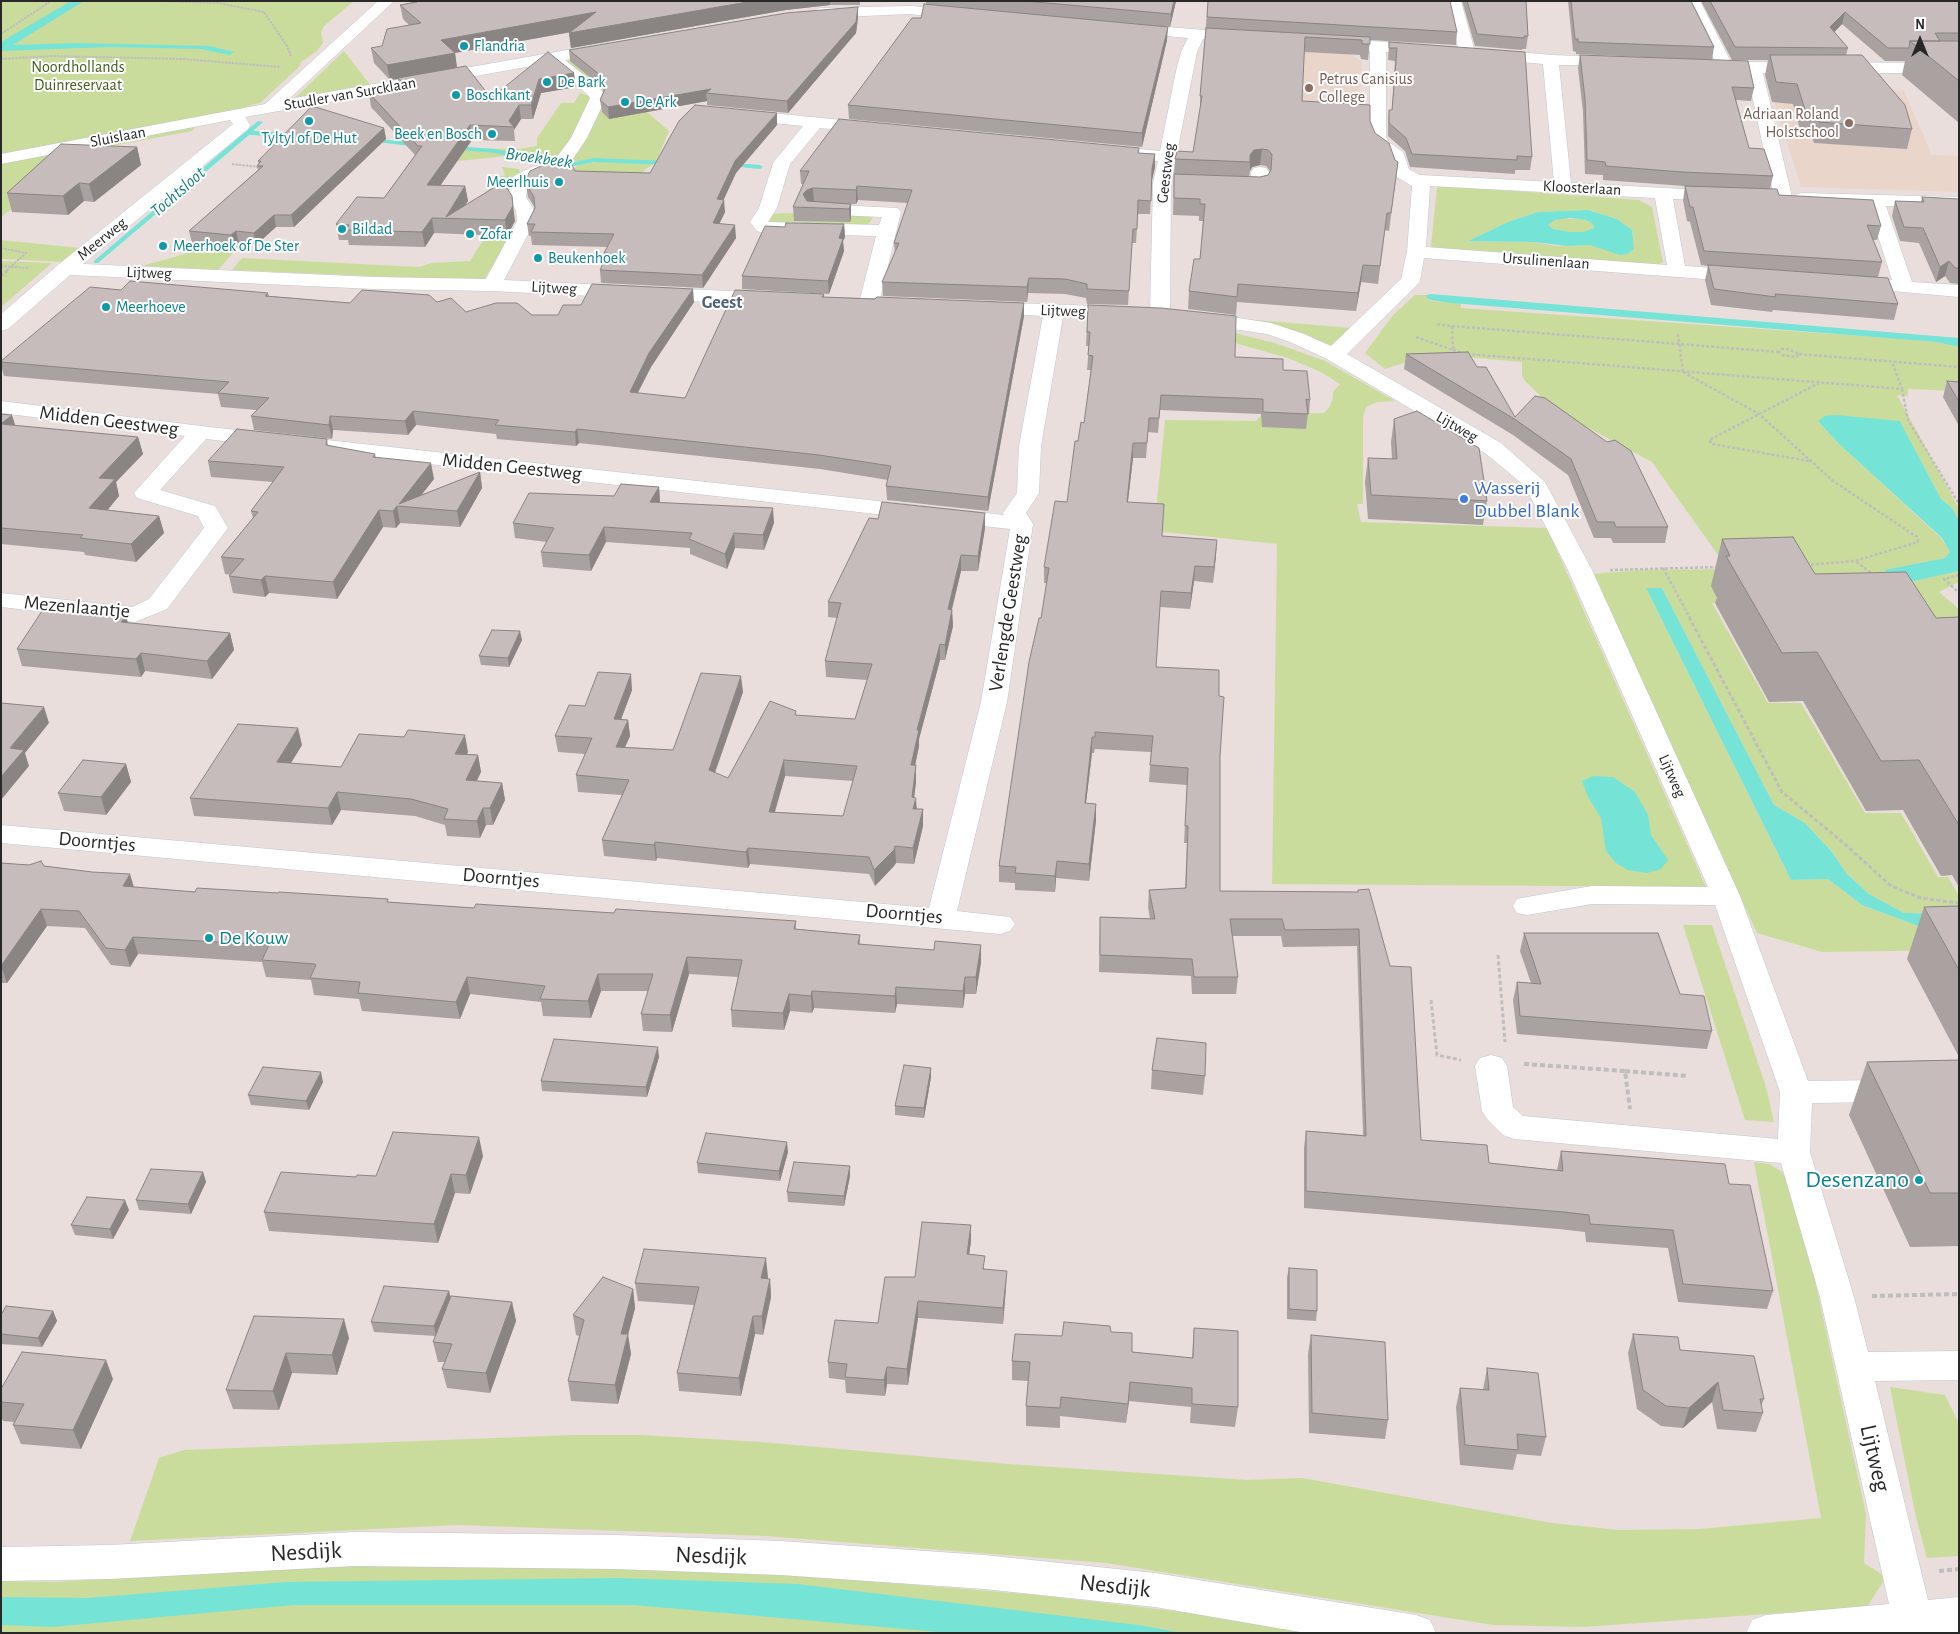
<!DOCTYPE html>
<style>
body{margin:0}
#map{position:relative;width:1960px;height:1634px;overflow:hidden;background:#e9dedb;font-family:"Alegreya Sans",sans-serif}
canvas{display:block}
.frame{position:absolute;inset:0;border:2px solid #282828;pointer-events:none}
.north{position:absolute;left:1895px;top:15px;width:50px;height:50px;-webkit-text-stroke:4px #fff;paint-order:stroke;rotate:0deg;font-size:14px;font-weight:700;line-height:20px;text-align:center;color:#282828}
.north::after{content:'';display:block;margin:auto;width:18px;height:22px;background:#282828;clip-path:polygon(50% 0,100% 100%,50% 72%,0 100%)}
</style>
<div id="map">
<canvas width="1960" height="1634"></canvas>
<div class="frame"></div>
<div class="north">N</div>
</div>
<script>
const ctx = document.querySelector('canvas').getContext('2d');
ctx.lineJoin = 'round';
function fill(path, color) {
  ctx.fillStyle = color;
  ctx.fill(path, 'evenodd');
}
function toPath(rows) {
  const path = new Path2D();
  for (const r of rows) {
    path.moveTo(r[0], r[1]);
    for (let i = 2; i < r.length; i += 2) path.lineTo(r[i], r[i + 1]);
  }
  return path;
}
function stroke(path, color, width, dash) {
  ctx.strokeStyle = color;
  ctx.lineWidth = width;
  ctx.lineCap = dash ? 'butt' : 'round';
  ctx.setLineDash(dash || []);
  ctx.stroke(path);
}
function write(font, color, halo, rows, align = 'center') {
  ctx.font = font + ' "Alegreya Sans",sans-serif';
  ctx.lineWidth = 4;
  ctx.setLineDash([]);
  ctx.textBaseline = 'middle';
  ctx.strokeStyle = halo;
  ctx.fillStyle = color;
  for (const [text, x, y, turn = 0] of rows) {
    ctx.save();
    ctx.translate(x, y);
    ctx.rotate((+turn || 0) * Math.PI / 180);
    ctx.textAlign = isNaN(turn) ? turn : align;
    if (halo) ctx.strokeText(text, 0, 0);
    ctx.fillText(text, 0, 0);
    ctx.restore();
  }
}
const education = toPath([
 [1262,46,1345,50,1362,62,1357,114,1371,120,1393,174,1400,181,1252,171],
 [1765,72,1879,72,1890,90,1904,91,1932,155,1959,156,1959,192,1801,187]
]);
const green = toPath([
 [1,1,354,1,324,26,321,32,323,43,316,52,301,62,300,66,260,103,251,105,247,108,206,116,192,131,96,149,59,172,1,217],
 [344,51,371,86,293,100],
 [614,52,612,112,647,112,669,131,656,162,641,173,641,184,575,173,573,169,579,165,596,162,568,161,602,97,565,61],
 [580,93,593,97,560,158,535,165,516,155,449,162,453,148,518,149,537,146,537,138,561,103,574,103],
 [502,167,519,169,521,174,510,184,509,194,485,198,489,189,493,187,485,184,487,181,505,175],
 [1444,186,1639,200,1652,207,1663,262,1658,265,1437,248,1431,246,1437,188],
 [1588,210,1617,219,1632,230,1634,249,1590,245,1556,246,1534,242,1451,241,1468,241,1508,222,1538,212],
 [783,213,863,216,873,218,866,227,772,223,768,219,773,214],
 [267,214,218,270,141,266,175,257,213,243],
 [1561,218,1586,220,1593,224,1594,228,1583,232,1570,232,1554,229,1548,225,1550,222],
 [513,233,483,281,232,270,242,258,419,267,432,263,470,261,485,237],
 [1,240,80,248,63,262,1,259],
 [1,261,52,263,1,307],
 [1415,295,1427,295,1427,298,1431,301,1461,303,1461,308,1863,336,1936,342,1959,347,1959,391,1908,389,1908,396,1897,395,1959,509,1959,520,1952,508,1941,499,1900,421,1818,421,1838,443,1942,539,1950,552,1945,558,1885,570,1902,584,1959,571,1959,582,1939,592,1959,609,1959,629,1722,602,1712,603,1768,703,1801,703,1865,813,1901,813,1938,877,1948,877,1959,896,1959,914,1904,913,1869,894,1847,874,1831,851,1805,823,1774,805,1662,588,1646,588,1791,880,1828,879,1862,905,1921,927,1959,950,1822,952,1757,933,1592,574,1639,570,1728,569,1652,462,1555,410,1525,381,1522,376,1522,362,1431,354,1385,369,1365,353,1393,315],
 [1255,320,1352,328,1334,349,1303,334],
 [1226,331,1275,343,1325,361,1395,401,1377,402,1366,407,1363,418,1363,504,1357,504,1361,522,1547,528,1706,887,1272,884,1277,544,1154,531,1165,420,1256,421,1262,414,1324,413,1330,406,1333,398,1333,392,1340,384,1321,372,1288,358,1228,341],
 [1683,925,1712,925,1766,1087,1774,1122,1745,1120],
 [1754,1162,1769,1164,1782,1172,1789,1184,1805,1235,1866,1514,1864,1563,1886,1577,1867,1607,1583,1627,1493,1625,1106,1563,766,1536,457,1525,130,1541,159,1458,184,1450,573,1435,641,1435,761,1442,1008,1464,1248,1480,1302,1478,1552,1523,1619,1530,1699,1529,1821,1518],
 [1890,1387,1945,1395,1959,1424,1959,1556,1927,1558,1916,1517],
 [411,1565,608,1565,783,1574,1038,1595,1234,1618,1319,1633,1,1633,1,1581,54,1582,308,1567]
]);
const water = toPath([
 [71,1,84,1,13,45,76,43,209,46,234,52,230,55,201,49,110,47,1,51,1,42],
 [1588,210,1617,219,1632,230,1634,249,1627,254,1620,255,1590,245,1567,246,1534,242,1451,241,1468,241,1508,222,1538,212],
 [1570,218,1586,220,1593,224,1594,228,1583,232,1570,232,1554,229,1548,225,1555,220],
 [1431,294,1959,338,1959,347,1936,342,1451,303,1431,300,1427,298,1427,295],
 [1836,415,1900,421,1941,499,1952,508,1959,520,1959,571,1902,584,1884,570,1945,558,1950,552,1942,538,1838,443,1818,421,1825,416],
 [1646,588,1662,588,1774,805,1805,823,1831,851,1847,874,1869,894,1904,913,1959,914,1921,927,1862,905,1828,879,1791,880],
 [1593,776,1613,777,1635,792,1648,815,1651,835,1668,860,1661,869,1647,873,1628,870,1616,863,1606,851,1601,818,1588,797,1582,781],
 [618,1578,797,1584,1139,1625,1182,1633,950,1633,634,1605,293,1605,52,1627,1,1625,1,1597,88,1598,286,1582]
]);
const stream = toPath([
 [258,121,263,122,253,131,298,133,301,135,298,137,249,135,98,263,94,263,94,261,258,121],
 [379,139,418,143,421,145,418,147,377,142,377,140,379,139],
 [453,146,495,149,539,159,575,162,594,158,669,161,672,163,669,165,594,162,575,166,539,163,495,153,451,149,450,148,453,146],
 [731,163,760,165,763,167,760,169,729,166,728,165,731,163]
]);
const pathFar3 = toPath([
 [157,1,218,3,264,12,287,46,291,56],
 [1,34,51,1],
 [1,59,52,56,183,59,280,67],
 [264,138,283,140],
 [232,164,259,167],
 [1,248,26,253,6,271],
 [1,266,28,268]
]);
const pathFar2 = toPath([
 [1,276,8,270],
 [1452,326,1779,352],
 [1678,334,1683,372],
 [1416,337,1453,350,1452,326,1435,324],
 [1781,349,1788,349,1799,354,1796,357,1782,355,1779,352,1781,349],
 [1453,350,1467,354,1902,389,1892,362],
 [1799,354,1959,367],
 [1683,372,1759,414,1833,481,1917,537,1918,542,1855,561,1874,575],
 [1902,389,1908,420,1959,504],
 [1809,461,1712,444,1709,440,1819,383],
 [1806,565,1855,561],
 [1663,568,1690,618],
 [1610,570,1719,567],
 [1959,575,1944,579,1959,593]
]);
const pathFar1 = toPath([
 [1689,617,1782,792,1847,846,1891,886,1921,898,1959,903],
 [1498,955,1505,1042],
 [1431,1000,1437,1055,1461,1060]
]);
const path = toPath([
 [1524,1064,1625,1071,1630,1109],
 [1625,1071,1688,1076],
 [1872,1296,1959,1294],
 [1939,1571,1959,1569]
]);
const minor = toPath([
 [378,1,394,1,289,99,607,43,613,45,615,48,613,51,607,53,565,60,600,88,606,98,587,138,566,169,544,175,528,183,526,197,534,210,535,221,504,280,769,293,776,295,779,299,776,303,769,305,492,291,374,289,70,275,8,329,1,331,1,314,58,265,233,124,230,120,1,164,1,154,265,104,378,1],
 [549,63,587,94,590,98,571,138,554,161,532,167,514,176,511,180,508,197,516,210,517,221,486,279,374,277,83,264,248,129,250,125,245,117,549,63],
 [1447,1,1461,1,1475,52,1473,55,1467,57,1461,55,1459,52,1447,1],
 [1685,1,1700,1,1731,62,1959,63,1959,73,1763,73,1792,197,1789,201,1783,202,1777,201,1774,197,1747,72,1707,69,1705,66,1707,63,1715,61,1685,1],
 [909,6,959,9,964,11,967,14,964,17,959,19,909,14,820,18,815,16,812,13,815,10,820,8,909,6],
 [1129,24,1243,33,1248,35,1251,38,1248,41,1243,43,1203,39,1197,52,1171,183,1170,314,1167,318,1160,320,1153,318,1150,314,1153,183,1158,161,1119,157,1113,156,1110,152,1113,148,1119,147,1160,151,1176,71,1181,52,1188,38,1124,32,1121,29,1124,26,1129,24],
 [1334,39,1425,44,1431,46,1433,49,1431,52,1425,54,1386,52,1386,137,1389,142,1403,152,1409,169,1420,175,1554,182,1543,64,1488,59,1482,57,1480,54,1482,51,1488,49,1551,55,1615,57,1621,59,1623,62,1621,65,1559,65,1571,183,1722,191,1728,192,1731,196,1728,200,1722,201,1673,199,1685,266,1744,270,1751,272,1754,276,1751,280,1744,282,1424,258,1420,281,1417,285,1347,354,1501,443,1545,482,1592,570,1740,896,1808,1081,1959,1079,1959,1101,1812,1103,1810,1152,1854,1297,1868,1352,1959,1351,1959,1380,1875,1381,1928,1600,1959,1597,1959,1633,1746,1633,1752,1620,1766,1615,1889,1604,1820,1297,1781,1163,1514,1139,1503,1135,1487,1119,1482,1111,1475,1066,1480,1058,1491,1055,1502,1058,1507,1066,1513,1107,1523,1116,1778,1139,1780,1092,1715,905,1592,904,1527,915,1517,913,1513,906,1517,899,1527,897,1592,886,1708,887,1568,570,1525,486,1485,453,1327,359,1290,342,1267,334,1199,324,1192,322,1189,318,1192,314,1199,312,1271,323,1304,334,1331,346,1401,279,1407,252,1412,186,1395,176,1389,158,1375,149,1370,137,1370,51,1329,47,1326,44,1329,41,1334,39],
 [1430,186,1655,198,1667,265,1426,247,1430,186],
 [741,110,872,123,878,124,880,128,878,132,872,133,820,128,790,164,777,208,768,222,879,225,882,217,814,214,808,213,805,209,808,205,814,204,898,208,901,212,879,303,876,307,869,309,862,307,859,303,876,236,763,233,757,231,750,222,759,208,773,163,803,126,735,119,733,115,735,111,741,110],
 [1260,167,1266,168,1269,172,1268,187,1265,191,1259,192,1230,190,1224,189,1221,185,1224,181,1230,180,1251,181,1251,172,1254,168,1260,167],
 [1803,193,1959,197,1959,207,1886,206,1912,282,1959,285,1959,297,1847,287,1844,283,1847,279,1854,277,1892,280,1868,205,1797,202,1794,198,1797,194,1803,193],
 [987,302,1126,307,1133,309,1136,313,1133,317,1126,319,1063,317,1041,446,1039,493,1026,513,1033,524,1007,702,957,911,1010,917,1015,924,1010,931,1000,934,1,843,1,825,929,908,981,702,1010,529,206,439,160,490,215,506,228,528,167,609,135,622,1,607,1,593,132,607,149,599,204,528,198,516,137,498,134,493,185,436,1,413,1,401,201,426,1004,515,1003,513,1017,493,1019,446,1043,316,980,312,977,308,980,304,987,302],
 [354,1532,616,1535,781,1541,984,1555,1155,1573,1416,1615,1430,1620,1436,1633,1306,1633,1155,1607,984,1589,781,1575,616,1569,354,1566,110,1579,1,1581,1,1547,110,1545,354,1532]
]);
const wall = toPath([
 [414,1,860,1,860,5,830,5,786,10,571,48,569,33,572,32,455,53,457,67,491,98,576,87,541,93,533,119,521,119,514,130,515,141,472,140,440,186,465,186,468,201,465,205,515,221,507,236,434,233,425,247,349,245,348,240,339,240,336,224,384,198,415,155,371,107,369,93,400,87,398,79,390,80,374,63,371,48,382,46,409,25,403,19,400,5,414,2],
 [926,1,1176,1,1170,27,1090,20,1167,40,1142,147,849,119,848,105,921,18,926,5],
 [1208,1,1457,32,1456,45,1370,40,1368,60,1361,59,1360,55,1304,52,1302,101,1370,121,1375,133,1395,160,1398,162,1389,231,1385,230,1378,284,1361,282,1356,311,1237,302,1236,315,1188,309,1189,291,1200,259,1203,221,1199,221,1199,216,1173,215,1174,174,1175,159,1193,152,1200,112,1200,96],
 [1260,165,1266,166,1270,171,1268,175,1260,177,1249,177,1250,171,1252,167],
 [1462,1,1526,1,1528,36,1526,49,1522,49,1522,50,1475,46],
 [1568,1,1691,1,1714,47,1712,60,1754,88,1751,101,1736,100,1749,148,1773,176,1770,189,1779,195,1881,226,1877,240,1872,240,1882,262,1878,277,1898,304,1894,320,1773,310,1772,312,1711,305,1705,280,1708,266,1701,265,1690,222,1687,221,1683,200,1685,186,1603,180,1603,175,1585,174,1583,112,1578,68,1580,55,1666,58,1576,54,1576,52,1573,51],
 [1701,1,1959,1,1959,123,1902,75,1905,61,1885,61,1842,24,1834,32,1848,48,1846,55,1912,129,1907,149,1814,143,1812,137,1802,136,1793,104,1772,102,1765,75,1768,60,1732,60],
 [858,18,856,33,788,113,707,105,707,101,609,119,602,112,600,100,604,92,602,87,570,61,569,50],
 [1389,42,1532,157,1530,170,1515,170,1515,174,1410,167,1405,151,1388,136,1388,123,1389,110,1392,110,1395,61,1388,60],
 [777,125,736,173,723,200,725,212,719,224,736,238,703,288,601,283,600,270,605,260,604,253,608,247,532,245,531,236,529,236,527,224,535,208,528,197,526,184,558,165,575,171,650,173],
 [384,128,386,139,294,227,276,227,256,245,239,243,234,247,192,243,189,231,258,170,257,166,259,164,258,161],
 [137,147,141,165,94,202,84,201,68,215,12,212,7,193],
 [1139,153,1155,154,1155,167,1152,181,1150,214,1138,214,1136,243,1132,243,1128,305,1087,304,1086,298,1065,294,1028,293,1027,302,883,296,882,282,895,253,894,243,908,203,858,200,856,204,851,204,851,218,850,222,794,221,793,207,803,184,801,184,800,171],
 [1922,197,1959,199,1959,284,1950,283,1945,276,1936,282,1919,243,1900,241,1892,216,1895,201,1921,202],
 [844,224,845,237,843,241,844,251,829,294,742,289,742,276,785,227],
 [121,290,268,293,269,296,350,303,437,302,466,312,532,315,558,315,581,305,694,302,651,367,638,393,685,398,824,294,824,297,1024,303,1024,316,988,511,887,500,886,486,888,480,820,469,579,443,576,446,497,439,496,434,416,425,408,435,333,430,332,439,254,430,251,416,257,410,221,407,218,394,4,376,1,366,1,361],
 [1088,305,1235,357,1283,370,1310,400,1309,414,1308,414,1306,429,1262,427,1261,414,1160,410,1158,433,1148,432,1146,458,1133,458,1128,502,1162,536,1216,555,1213,583,1194,581,1190,609,1160,607,1156,667,1219,696,1220,756,1220,891,1358,892,1421,1140,1489,1163,1557,1170,1561,1151,1729,1184,1773,1291,1767,1309,1678,1302,1668,1248,1586,1242,1585,1232,1559,1229,1304,1208,1304,1148,1306,1131,1363,1135,1357,946,1283,947,1281,936,1232,936,1238,977,1236,994,1192,994,1191,976,1099,972,1100,917,1150,919,1148,907,1149,890,1185,888,1187,843,1184,843,1187,785,1149,782,1151,752,1095,749,1094,753,1092,753,1086,803,1096,820,1089,881,1056,878,1055,892,1015,890,1015,883,999,882,999,866,1047,583,1044,583,1044,567,1067,502,1078,441,1084,423,1091,370,1087,370,1089,346,1086,346],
 [1406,354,1477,367,1515,417,1668,527,1665,543,1613,543,1611,538,1594,538,1568,475,1513,435,1404,369],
 [1947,381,1959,382,1959,426,1943,397],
 [1,414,16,426,138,437,143,454,116,482,119,496,108,510,159,516,164,533,136,562,85,555,84,552,1,544],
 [1394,419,1487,501,1483,525,1368,519,1365,482,1368,458,1392,459,1391,442],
 [327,439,328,446,375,454,376,458,434,479,421,495,480,472,482,488,460,527,400,523,396,528,383,527,337,599,269,593,265,597,233,593,229,576,231,575,225,574,221,557,253,518,251,511,273,482,211,477,208,461],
 [659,487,660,502,774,523,764,550,735,548,727,569,690,554,690,548,606,542,591,571,543,567,541,552,547,542,515,538,513,523,614,496],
 [985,528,978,571,961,571,952,610,953,626,945,660,940,660,919,739,919,746,915,765,916,782,914,798,917,809,923,809,923,826,914,864,896,863,894,866,875,886,869,874,750,864,748,868,657,858,656,861,604,856,602,840,622,795,578,792,576,775,585,754,558,752,555,736,585,706,632,690,621,720,628,720,630,736,625,747,673,750,743,692,715,773,728,778,797,716,855,719,867,680,826,677,825,661,837,618,828,617,828,602],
 [785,776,853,781,843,816,775,812],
 [1722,539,1815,574,1936,618,1959,617,1959,887,1952,875,1941,876,1903,810,1866,811,1803,701,1769,702,1715,603,1717,598,1711,586],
 [128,623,230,633,234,650,212,679,145,671,141,677,22,666,17,649],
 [522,640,509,667,481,665,479,656],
 [302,745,291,763,341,767,468,752,467,754,478,755,481,772,476,781,502,783,505,800,493,825,486,825,480,838,447,836,445,825,415,816,341,810,332,825,194,816,190,798],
 [126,764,131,782,106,815,64,811,58,793],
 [1,863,44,866,134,887,195,892,278,893,388,899,388,902,474,908,614,913,796,921,796,929,860,935,860,944,981,962,976,994,965,994,963,1008,897,1004,895,1013,814,1008,812,1013,790,1011,784,1030,732,1027,731,1010,738,977,689,974,672,1032,643,1031,641,1014,648,991,601,991,591,1018,543,1016,541,1002,470,994,460,1019,362,1011,359,999,314,995,311,980,266,977,262,962,138,954,130,967,111,965,85,928,47,926,7,983,1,983],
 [1959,906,1959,1057,1907,959,1924,907],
 [1524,933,1680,994,1712,1031,1707,1049,1517,1034,1513,1000,1517,982,1531,983,1520,951],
 [659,1057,647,1097,542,1091,541,1081],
 [1959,1060,1959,1246,1910,1247,1849,1115,1867,1062],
 [931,1068,931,1077,924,1118,895,1115,895,1106],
 [1152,1070,1205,1076,1203,1095,1151,1089],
 [323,1082,309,1110,251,1105,248,1095],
 [788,1152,780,1181,698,1173,697,1163],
 [483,1156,470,1194,455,1193,438,1243,269,1231,264,1212,356,1177,376,1176],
 [850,1166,850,1176,844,1206,788,1202,787,1192],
 [203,1172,206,1182,191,1214,139,1210,136,1200],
 [129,1210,113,1239,75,1235,71,1225],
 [971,1225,971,1241,969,1254,985,1269,1006,1287,1003,1324,918,1318,908,1385,887,1384,885,1396,846,1393,845,1380,829,1378,828,1362,878,1323,915,1277],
 [1289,1268,1317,1311,1316,1321,1287,1319,1287,1277],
 [768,1277,767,1279,770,1279,771,1297,763,1335,755,1334,741,1396,679,1391,677,1373,694,1305,638,1301,635,1283],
 [633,1289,635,1308,628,1335,631,1354,618,1404,571,1401,568,1381,579,1336,576,1335,573,1315],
 [449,1291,450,1298,512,1302,516,1321,490,1393,447,1388,442,1369,445,1362,438,1362,433,1342,435,1336,374,1332,371,1322],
 [53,1311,57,1321,42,1347,1,1344,1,1315],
 [254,1316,349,1338,337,1375,292,1373,279,1410,233,1409,226,1390],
 [1194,1328,1238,1407,1235,1427,1190,1423,1191,1407,1129,1401,1126,1423,1060,1416,1060,1428,1026,1426,1026,1406,1028,1381,1012,1380,1012,1361,1062,1336,1111,1332,1132,1352,1192,1358],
 [1633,1334,1680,1350,1764,1399,1761,1406,1763,1413,1756,1432,1717,1429,1712,1402,1683,1428,1661,1426,1637,1409,1628,1353],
 [1311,1335,1388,1420,1385,1439,1309,1433,1308,1354],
 [1487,1368,1546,1437,1541,1456,1517,1454,1513,1470,1460,1465,1456,1407,1460,1388,1483,1390],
 [113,1379,81,1449,21,1444,13,1425,14,1422,3,1421,1,1417,1,1389]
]);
const shadedWall = toPath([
 [753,1,830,1,830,5,786,10,571,48,569,33],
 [1174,1,1176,1,1170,27,1171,14],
 [858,7,858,18,856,33,788,113,787,101],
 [596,12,598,27,443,55,441,40],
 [1845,12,1842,24,1827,40,1830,27],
 [1168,27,1167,40,1142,147,1142,133],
 [455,53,457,68,398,78,398,79,390,80,387,65],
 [574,73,576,87,541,93,533,119,531,105,539,79],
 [711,89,706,93,707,101,609,119,608,107],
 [519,105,521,119,514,130,514,127,509,121],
 [777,113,777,125,736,173,718,212,717,199,735,161],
 [470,125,472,140,430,200,427,185],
 [384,128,386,139,294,227,291,215],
 [137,147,141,165,94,202,89,184],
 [1262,149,1260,165,1252,167,1250,171,1250,155,1254,150],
 [1155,154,1155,167,1151,183,1152,169],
 [79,183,84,201,68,215,63,196],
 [465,186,468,201,456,219,446,217],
 [857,186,858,200,856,204,856,190],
 [813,188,814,202,808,203,804,208,803,194,807,190],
 [512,196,515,221,507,236,505,220],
 [724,200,725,212,714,235,713,223],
 [851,204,851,218,850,222,849,209],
 [274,215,276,227,256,245,254,233],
 [432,218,434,233,425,247,422,232],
 [844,224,845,237,843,241,844,251,829,294,828,281,839,238],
 [735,225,736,238,703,288,702,275],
 [236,231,239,243,234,247,231,235],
 [1949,261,1945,276,1936,282,1940,267],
 [1363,265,1361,282,1356,311,1358,293],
 [1029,278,1028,293,1027,302,1027,287],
 [693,289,694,302,651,367,631,405,630,392,649,353],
 [1024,303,1024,316,988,511,988,497],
 [413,411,416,425,408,435,405,421],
 [12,415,17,431,1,424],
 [330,416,333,430,332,439,329,425],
 [577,429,579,443,576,446,575,432],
 [138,437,143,454,116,482,119,496,94,525,89,508,99,478],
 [1133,443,1133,458,1126,517,1127,502],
 [431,463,434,479,412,507,399,504],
 [480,472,482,488,460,527,457,511],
 [659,487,660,501,652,517,650,502],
 [397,506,400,523,396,528,393,511],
 [773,508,774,523,764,550,763,535],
 [379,510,383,527,337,599,333,582],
 [985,513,985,528,978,571,978,556],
 [159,516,164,533,136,562,131,544],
 [604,527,606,542,591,571,589,555],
 [734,533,735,548,727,569,725,554],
 [1217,540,1216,555,1213,583,1214,567],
 [961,555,961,571,948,624,948,609],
 [1195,566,1194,581,1190,609,1191,593],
 [265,576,269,593,265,597,261,580],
 [952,610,953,626,945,660,945,645],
 [126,616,131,633,121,622],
 [520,631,522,640,509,667,508,658],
 [230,633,234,650,212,679,207,661],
 [940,644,940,660,919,739,919,746,912,781,911,765,917,730],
 [141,653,145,671,141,677,136,659],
 [631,674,632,690,615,735,614,719],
 [741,676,743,692,710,786,709,770],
 [44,707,49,723,25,753,29,766,1,800,1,777,10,748],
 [628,720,630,736,618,763,616,747],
 [298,728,302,745,281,779,277,762],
 [465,735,468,752,458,771,455,754],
 [1092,737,1092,753,1084,819,1085,803],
 [478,755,481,772,469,798,466,780],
 [784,760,785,776,770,828,769,812],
 [126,764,131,782,106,815,101,797],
 [916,765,916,782,912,814,912,797],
 [502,783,505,800,493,825,490,808],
 [337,792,341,810,332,825,328,808],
 [916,798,917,814,913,809],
 [1096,804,1096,820,1089,881,1089,864],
 [483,808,486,825,480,838,477,821],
 [923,809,923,826,914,864,913,848],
 [655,842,657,858,656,861,654,845],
 [895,846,896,863,894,866,875,886,874,870],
 [748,848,750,864,748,868,746,852],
 [1057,861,1056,878,1055,892,1055,876],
 [130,874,135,891,123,886],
 [41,909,47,926,7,983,1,966],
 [133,937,138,954,130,967,125,950],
 [981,945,981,962,976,994,976,977],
 [687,957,689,974,672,1032,670,1015],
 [598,974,601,991,591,1018,588,1001],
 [467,977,470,994,460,1019,456,1002],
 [965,977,965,994,963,1008,963,991],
 [896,987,897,1004,895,1013,895,996],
 [812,991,814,1008,812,1013,811,996],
 [789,994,790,1011,784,1030,783,1013],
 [658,1047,659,1057,647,1097,646,1087],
 [931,1068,931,1077,924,1118,924,1108],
 [321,1072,323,1082,309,1110,306,1101],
 [479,1137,483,1156,470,1194,466,1175],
 [787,1142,788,1152,780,1181,779,1171],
 [850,1166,850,1176,844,1206,844,1196],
 [203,1172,206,1182,191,1214,188,1204],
 [451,1174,455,1193,438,1243,434,1224],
 [125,1200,129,1210,113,1239,110,1229],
 [971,1225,971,1241,967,1270,967,1254],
 [766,1258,768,1277,763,1297,761,1278],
 [1007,1271,1006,1287,1003,1324,1003,1308],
 [770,1279,771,1297,763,1335,762,1316],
 [633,1289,635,1308,628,1335,631,1354,618,1404,615,1385,621,1334],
 [449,1291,451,1300,436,1336,434,1326],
 [918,1301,918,1318,908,1385,907,1369],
 [512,1302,516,1321,490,1393,486,1373],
 [53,1311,57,1321,42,1347,38,1338],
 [753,1316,755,1334,741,1396,739,1378],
 [344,1319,349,1338,337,1375,332,1355],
 [286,1353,292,1373,279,1410,273,1391],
 [106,1360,113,1379,81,1449,73,1430],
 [887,1367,887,1384,885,1396,884,1380],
 [1130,1382,1129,1401,1126,1423,1128,1404],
 [1718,1382,1712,1402,1683,1428,1689,1408]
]);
const building = toPath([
 [416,1,753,1,569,33,596,12,441,40,455,53,387,65,371,48,382,46,387,29,421,23,400,5,417,2,416,1],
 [1024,1,1174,1,1171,14,1024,1],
 [1208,1,1450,1,1457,32,1207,17,1208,1],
 [1467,1,1526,1,1528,36,1524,36,1524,38,1477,34,1467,1],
 [1571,1,1691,1,1714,47,1578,42,1578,39,1575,39,1571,1],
 [1710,1,1959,1,1959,33,1935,33,1940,41,1910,41,1909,48,1888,48,1845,12,1830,27,1848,48,1735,47,1710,1],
 [924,4,1168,27,1142,133,848,105,912,18,921,18,924,4],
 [858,7,856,22,787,101,706,93,711,89,608,107,600,100,606,87,600,75,569,50,786,13,858,7],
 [1206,28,1370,37,1370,44,1362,44,1362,40,1305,37,1302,101,1370,105,1370,121,1375,133,1389,143,1395,160,1398,162,1391,213,1387,213,1380,266,1363,265,1358,293,1238,284,1237,297,1189,291,1194,259,1200,259,1205,204,1200,204,1200,199,1174,198,1174,174,1260,177,1268,175,1271,170,1272,154,1268,150,1262,149,1254,150,1250,155,1250,162,1175,159,1177,151,1193,152,1202,96,1200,96,1206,28],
 [1910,41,1959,41,1959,81,1910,41],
 [1389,42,1525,52,1532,157,1517,156,1517,160,1412,154,1406,138,1389,123,1389,110,1392,110,1397,48,1389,48,1389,42],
 [548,52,574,73,539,79,531,105,519,105,509,121,514,127,470,125,427,185,465,186,446,217,495,187,507,188,512,196,513,206,505,220,432,218,422,232,346,230,349,225,336,224,357,197,384,198,422,146,418,146,369,93,407,86,398,78,466,66,491,98,548,52],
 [1580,55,1748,61,1754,88,1732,87,1749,148,1764,149,1773,176,1682,172,1606,166,1605,162,1587,160,1585,99,1580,55],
 [1770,55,1862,55,1905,105,1912,129,1819,122,1817,117,1807,116,1797,84,1776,82,1770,55],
 [695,105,777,113,735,161,717,199,724,200,713,223,735,225,702,275,600,270,608,253,604,253,614,234,531,232,535,224,527,224,535,208,534,197,526,184,528,175,530,171,543,165,558,165,569,159,575,171,650,173,679,121,695,105],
 [312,106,384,128,291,215,274,215,254,233,236,231,231,235,189,231,263,166,257,166,261,161,258,161,312,106],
 [839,119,1139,148,1138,153,1155,154,1152,169,1151,201,1138,200,1137,229,1133,229,1129,291,1087,289,1087,284,1065,279,1029,278,1027,287,882,282,899,243,894,243,912,190,857,186,856,190,813,188,807,190,803,194,807,201,851,204,849,209,793,207,809,171,800,171,839,119],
 [61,144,137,147,89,184,79,183,63,196,7,193,61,144],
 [1685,186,1777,189,1779,195,1873,200,1881,226,1867,225,1882,262,1704,251,1693,207,1690,207,1685,186],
 [1922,197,1959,199,1959,268,1955,268,1949,261,1940,267,1923,228,1904,227,1895,201,1924,202,1922,197],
 [786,223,844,224,839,238,843,239,828,281,742,276,765,226,785,227,786,223],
 [1708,265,1888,278,1898,304,1775,294,1776,297,1714,289,1708,265],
 [130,281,268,293,265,296,350,303,362,290,429,295,437,302,451,298,466,312,496,303,517,303,532,315,558,315,563,305,581,305,592,284,693,289,649,353,630,392,685,398,735,290,824,294,822,297,875,299,877,297,1024,303,988,497,886,486,891,466,819,455,577,429,575,432,495,425,499,420,413,411,405,421,330,416,329,425,251,416,269,398,218,393,229,382,1,362,1,361,90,287,121,290,130,281],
 [1088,305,1161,308,1236,316,1235,357,1283,359,1283,370,1307,371,1310,400,1306,399,1308,414,1263,412,1263,399,1161,395,1159,418,1149,418,1147,443,1133,443,1127,502,1164,504,1162,536,1217,540,1214,567,1195,566,1191,593,1161,591,1156,667,1219,670,1219,696,1224,697,1220,756,1220,891,1358,892,1358,890,1369,889,1390,966,1411,967,1421,1140,1487,1145,1489,1163,1563,1171,1561,1151,1725,1164,1729,1184,1750,1185,1773,1291,1683,1284,1673,1230,1590,1224,1589,1215,1564,1212,1306,1191,1306,1131,1366,1136,1359,929,1285,930,1282,919,1230,919,1238,977,1194,977,1192,959,1100,955,1100,917,1155,919,1149,890,1186,888,1188,826,1185,826,1188,768,1150,765,1153,736,1095,732,1095,737,1092,737,1085,803,1096,804,1089,864,1057,861,1055,876,1015,873,1016,867,999,866,1029,662,1039,618,1041,618,1049,568,1044,567,1055,501,1067,502,1075,441,1078,441,1081,422,1084,423,1093,356,1088,355,1090,332,1087,332,1088,305],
 [1468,352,1477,367,1486,367,1515,417,1535,396,1545,398,1607,442,1615,440,1631,451,1668,527,1616,527,1614,522,1597,522,1571,459,1516,420,1406,354,1468,352],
 [1947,381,1959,382,1959,402,1947,381],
 [1417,411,1479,448,1487,501,1371,495,1368,458,1397,459,1394,419,1417,411],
 [1,414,12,415,1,424,1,414],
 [1,424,138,437,99,478,115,479,89,508,159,516,131,544,80,538,83,535,1,528,1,424],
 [237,429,327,439,326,445,375,454,373,457,431,463,399,504,480,472,457,511,397,506,393,511,379,510,333,582,265,576,261,580,229,576,244,559,221,557,258,512,251,511,284,467,208,461,237,429],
 [621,484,659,487,650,502,773,508,763,535,734,533,725,554,689,539,692,533,604,527,589,555,541,552,554,528,513,523,529,493,614,496,621,484],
 [882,502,985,513,978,556,961,555,948,609,952,610,945,645,940,644,917,730,919,730,911,765,916,765,912,797,916,798,913,809,923,809,913,848,895,846,894,850,874,870,869,857,748,848,746,852,655,842,654,845,602,840,629,780,576,775,592,738,555,736,569,705,585,706,598,672,631,674,614,719,628,720,616,747,673,750,701,673,741,676,709,770,728,778,770,701,796,711,795,715,855,719,872,664,825,661,841,603,828,602,869,518,878,519,882,502],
 [784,760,857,766,843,816,769,812,784,760],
 [1793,537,1815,574,1906,572,1936,618,1959,617,1959,825,1919,760,1881,761,1817,652,1782,653,1726,556,1730,556,1722,539,1793,537],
 [44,608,126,616,121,622,230,633,207,661,141,653,136,659,17,649,44,608],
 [492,630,520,631,508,658,479,656,492,630],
 [1,703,44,707,10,748,24,750,1,777,1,703],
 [238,724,298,728,277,762,341,767,359,734,404,737,408,730,465,735,455,754,478,755,466,780,502,783,490,808,483,808,477,821,444,819,448,809,411,799,337,792,328,808,190,798,238,724],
 [83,760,126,764,101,797,58,793,83,760],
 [41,861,44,866,92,872,130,874,123,886,195,892,197,888,278,893,279,892,388,899,387,902,474,908,476,904,614,913,616,909,796,921,794,929,860,935,858,944,934,950,935,941,981,945,976,977,965,977,963,991,896,987,895,996,812,991,811,996,789,994,783,1013,731,1010,742,960,687,957,670,1015,641,1014,653,974,598,974,588,1001,540,999,545,986,467,977,456,1002,358,993,360,982,310,978,316,965,315,964,262,960,269,945,133,937,125,950,106,948,79,911,41,909,1,966,1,863,29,865,41,861],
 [1959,906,1959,970,1924,907,1959,906],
 [1524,933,1658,933,1680,994,1704,996,1712,1031,1520,1016,1517,982,1541,984,1524,933],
 [1157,1038,1206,1043,1205,1076,1152,1070,1157,1038],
 [554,1039,658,1047,646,1087,541,1081,554,1039],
 [1959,1060,1959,1193,1930,1193,1867,1062,1959,1060],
 [904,1065,931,1068,924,1108,895,1106,904,1065],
 [263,1067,321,1072,306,1101,248,1095,263,1067],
 [393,1132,479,1137,466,1175,451,1174,434,1224,264,1212,281,1172,356,1177,357,1175,376,1176,393,1132],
 [706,1133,787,1142,779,1171,697,1163,706,1133],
 [794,1162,850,1166,844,1196,787,1192,794,1162],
 [151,1169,203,1172,188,1204,136,1200,151,1169],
 [87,1197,125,1200,110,1229,71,1225,87,1197],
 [922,1222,971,1225,967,1254,985,1256,983,1269,1007,1271,1003,1308,918,1301,907,1369,887,1367,884,1380,845,1377,847,1364,828,1362,835,1320,878,1323,885,1277,915,1277,922,1222],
 [644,1249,766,1258,761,1278,770,1279,762,1316,753,1316,739,1378,677,1373,699,1287,635,1283,644,1249],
 [1289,1268,1317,1270,1317,1311,1289,1309,1289,1268],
 [603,1277,633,1289,621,1334,628,1334,615,1385,568,1381,584,1320,573,1315,603,1277],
 [384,1286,449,1291,434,1326,371,1322,384,1286],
 [451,1296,512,1302,486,1373,442,1369,452,1344,433,1342,451,1296],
 [6,1306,53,1311,38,1338,1,1334,1,1315,6,1306],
 [254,1316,344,1319,332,1355,286,1353,273,1391,226,1390,254,1316],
 [1064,1322,1110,1326,1111,1332,1132,1333,1132,1352,1193,1358,1194,1328,1238,1331,1238,1407,1192,1404,1192,1388,1130,1382,1128,1404,1061,1397,1060,1408,1026,1406,1030,1362,1012,1361,1015,1334,1062,1336,1064,1322],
 [1633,1334,1678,1337,1680,1350,1754,1356,1764,1399,1760,1399,1763,1413,1723,1410,1718,1382,1689,1408,1666,1406,1643,1390,1633,1334],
 [1311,1335,1385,1342,1388,1420,1312,1413,1311,1335],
 [22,1352,106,1360,73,1430,13,1425,24,1404,1,1402,1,1389,22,1352],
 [1487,1368,1538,1373,1546,1437,1517,1434,1518,1450,1465,1445,1460,1388,1489,1390,1487,1368]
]);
const markers = [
 [464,46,5,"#0f9aa8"],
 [547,82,5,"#0f9aa8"],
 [1309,88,5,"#8d6e63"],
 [456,95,5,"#0f9aa8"],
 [625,102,5,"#0f9aa8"],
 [309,121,5,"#0f9aa8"],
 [1849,123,5,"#8d6e63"],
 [492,134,5,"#0f9aa8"],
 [559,182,5,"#0f9aa8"],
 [342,229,5,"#0f9aa8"],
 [470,234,5,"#0f9aa8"],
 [163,246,5,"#0f9aa8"],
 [538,258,5,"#0f9aa8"],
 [106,307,5,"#0f9aa8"],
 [1464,499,5,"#3f7fe0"],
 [209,938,5,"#0f9aa8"],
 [1919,1180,5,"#0f9aa8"]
];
const farCulturenames = [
 ["Flandria",474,46],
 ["De Bark",557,82],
 ["Boschkant",466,95],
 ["De Ark",635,102],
 ["Beek en Bosch",482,134,"right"],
 ["Tyltyl of De Hut",309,138,"center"],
 ["Meerlhuis",549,182,"right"],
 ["Bildad",352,229],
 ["Zofar",480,234],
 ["Meerhoek of De Ster",173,246],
 ["Beukenhoek",548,258],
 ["Meerhoeve",116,307]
];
const farParknames = [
 ["Noordhollands",78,67],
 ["Duinreservaat",78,85]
];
const farEducationnames = [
 ["Petrus Canisius",1319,79],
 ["College",1319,97],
 ["Adriaan Roland",1839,114,"right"],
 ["Holstschool",1839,132,"right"]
];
const farStreetnames = [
 ["Studler van Surcklaan",350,94,-10],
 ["Sluislaan",118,137,-11],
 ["Geestweg",1166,173,-83],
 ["Kloosterlaan",1582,188,3],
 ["Meerweg",102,239,-39],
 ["Ursulinenlaan",1546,261,4],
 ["Lijtweg",149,273,2],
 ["Lijtweg",554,288,3],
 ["Lijtweg",1063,311,2],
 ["Lijtweg",1457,427,30],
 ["Lijtweg",1672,776,66]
];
const farWaternames = [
 ["Broekbeek",539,158,8],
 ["Tochtsloot",178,192,-41]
];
const farNeighbourhoodnames = [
 ["Geest",722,303]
];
const streetNames = [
 ["Midden Geestweg",109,421,7],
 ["Midden Geestweg",512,467,6],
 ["Mezenlaantje",77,607,5],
 ["Verlengde Geestweg",1008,613,-81],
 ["Doorntjes",97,842,5],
 ["Doorntjes",501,878,5],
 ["Doorntjes",904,914,5]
];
const shopNames = [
 ["Wasserij",1474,488],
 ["Dubbel Blank",1474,511]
];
const cultureNames = [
 ["De Kouw",219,938]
];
const nearCulturenames = [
 ["Desenzano",1909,1180]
];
const nearStreetnames = [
 ["Lijtweg",1875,1458,77],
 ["Nesdijk",306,1552,-3],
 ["Nesdijk",711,1556,2],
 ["Nesdijk",1115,1586,6]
];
fill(education, '#ead5cb');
fill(green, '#cadc9c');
fill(water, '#76e3d7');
fill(stream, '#76e3d7');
stroke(minor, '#bfc7ce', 1);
stroke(pathFar3, '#bebebe', 2, [2.5, 1]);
stroke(pathFar2, '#bebebe', 2.5, [3, 2]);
stroke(pathFar1, '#bebebe', 3, [4, 2.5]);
stroke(path, '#bebebe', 4, [5, 3]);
fill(minor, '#fff');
fill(wall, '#a9a2a1');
fill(shadedWall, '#8a8483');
fill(building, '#c5bcbb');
stroke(building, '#8a8483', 1);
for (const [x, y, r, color] of markers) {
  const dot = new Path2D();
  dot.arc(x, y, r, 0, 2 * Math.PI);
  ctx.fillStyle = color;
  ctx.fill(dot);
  stroke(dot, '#fff', 2);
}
write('16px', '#0d838f', '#fff', farCulturenames, 'left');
write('16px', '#445e1f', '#fff', farParknames);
write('16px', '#785e54', '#fff', farEducationnames, 'left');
write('16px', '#282828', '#fff', farStreetnames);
write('italic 18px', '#17807c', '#fff', farWaternames);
write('bold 18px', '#4d6375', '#fff', farNeighbourhoodnames);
write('20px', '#282828', '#fff', streetNames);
write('20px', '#366cbe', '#fff', shopNames, 'left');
write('20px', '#0d838f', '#fff', cultureNames, 'left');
write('24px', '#0d838f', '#fff', nearCulturenames, 'right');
write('24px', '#282828', '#fff', nearStreetnames);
</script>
